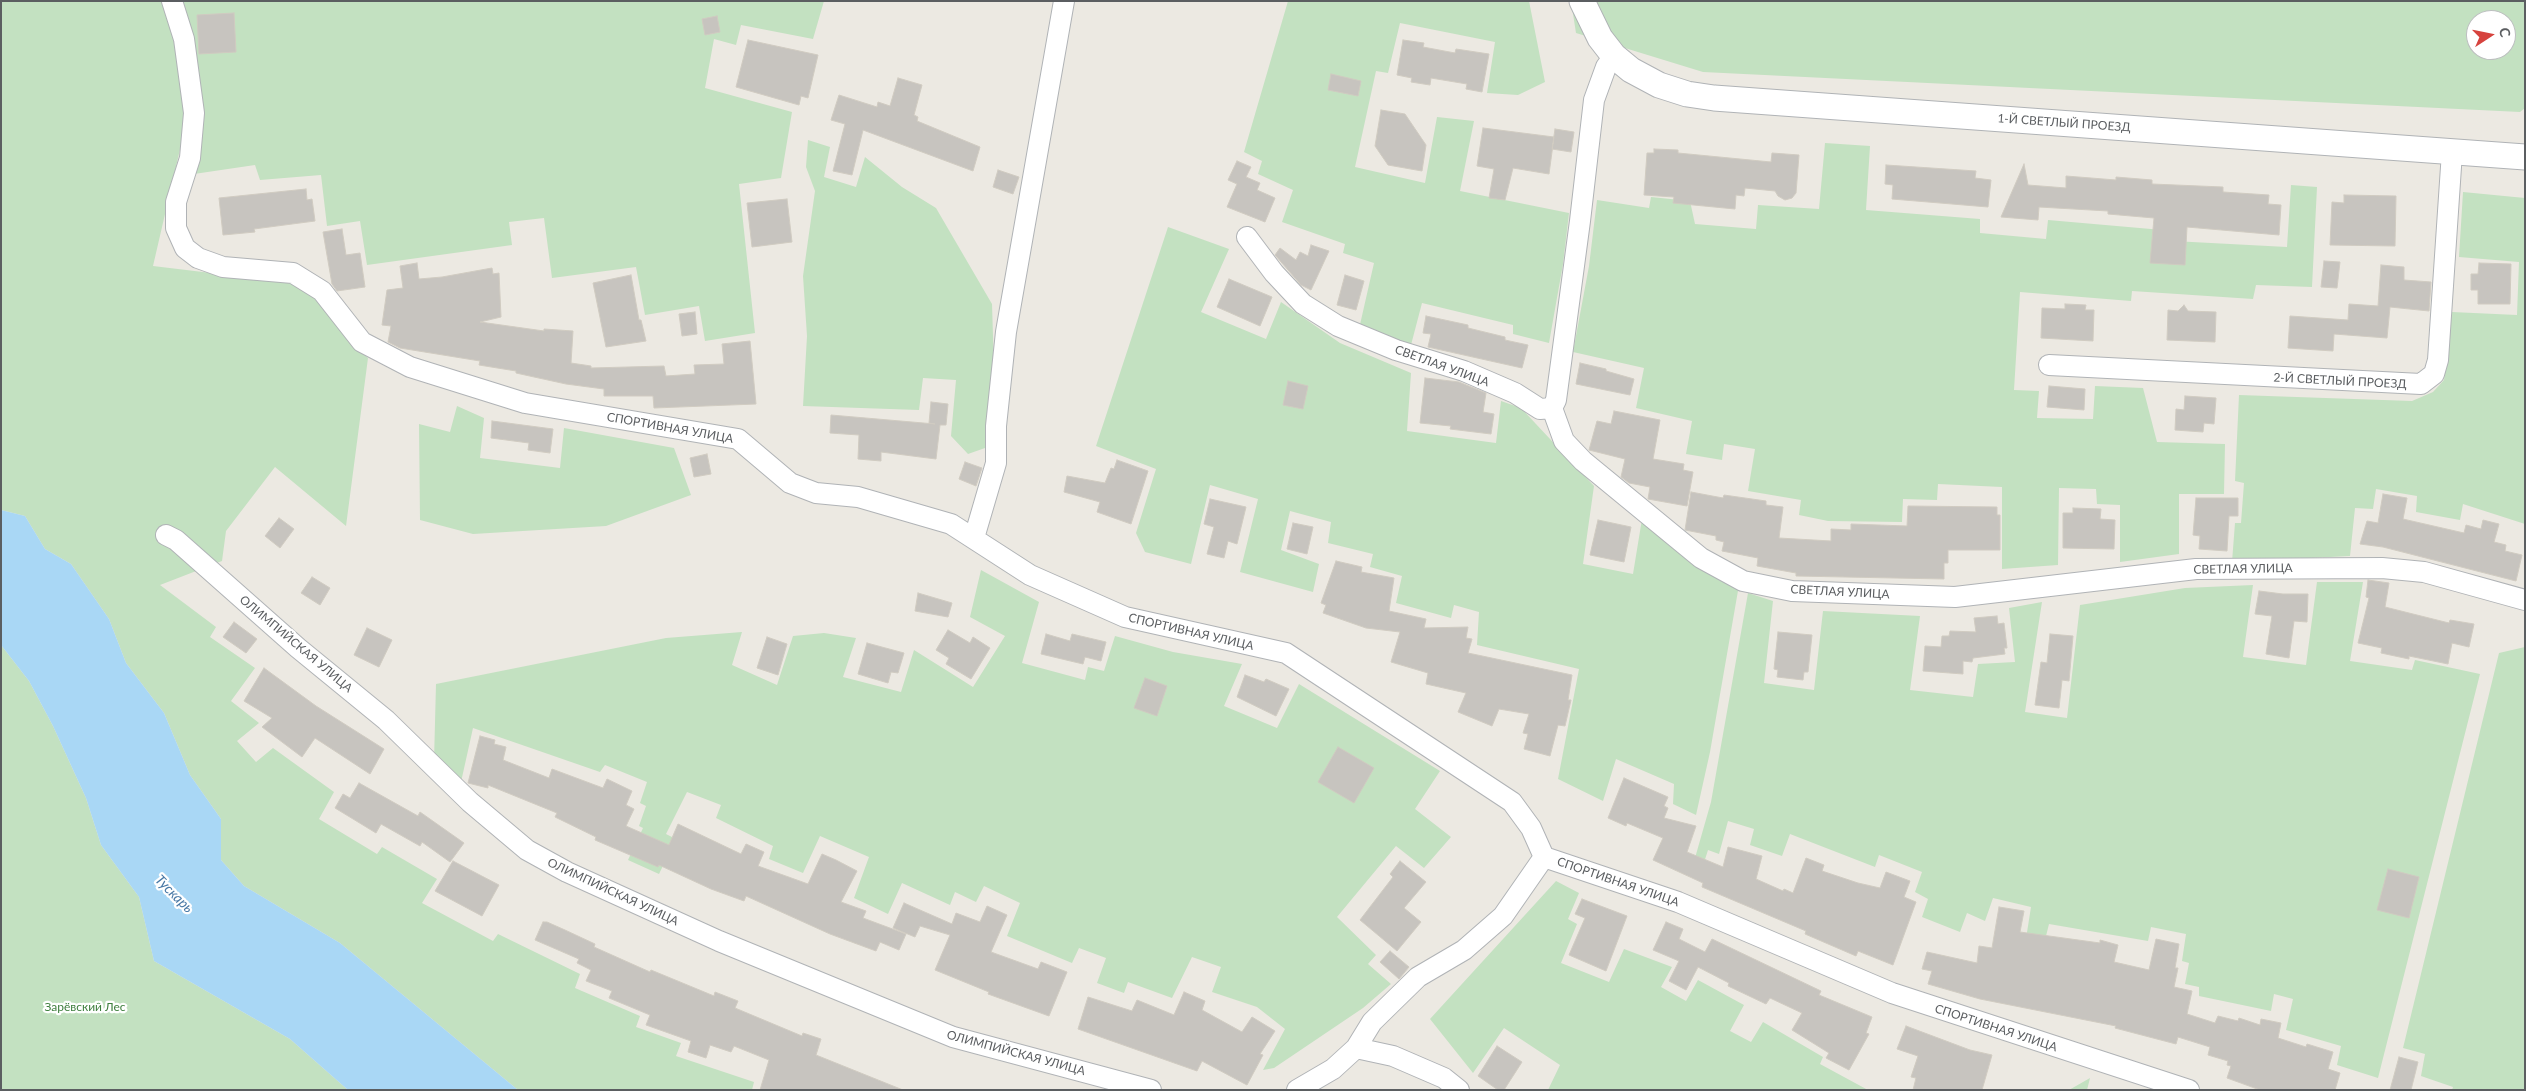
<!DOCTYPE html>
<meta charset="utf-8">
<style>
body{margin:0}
#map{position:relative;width:2526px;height:1091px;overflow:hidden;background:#ece9e2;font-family:Lato,sans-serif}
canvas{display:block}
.frame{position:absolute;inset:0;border:2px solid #5b5e61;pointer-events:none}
.north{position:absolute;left:2466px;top:10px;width:50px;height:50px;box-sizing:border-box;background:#fff;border:1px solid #bdbfc0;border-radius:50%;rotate:79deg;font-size:14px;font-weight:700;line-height:20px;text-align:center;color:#5b5e61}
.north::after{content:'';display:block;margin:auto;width:18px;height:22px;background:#d6433e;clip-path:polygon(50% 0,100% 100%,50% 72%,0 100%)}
</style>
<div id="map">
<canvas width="2526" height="1091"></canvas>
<div class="frame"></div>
<div class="north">С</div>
</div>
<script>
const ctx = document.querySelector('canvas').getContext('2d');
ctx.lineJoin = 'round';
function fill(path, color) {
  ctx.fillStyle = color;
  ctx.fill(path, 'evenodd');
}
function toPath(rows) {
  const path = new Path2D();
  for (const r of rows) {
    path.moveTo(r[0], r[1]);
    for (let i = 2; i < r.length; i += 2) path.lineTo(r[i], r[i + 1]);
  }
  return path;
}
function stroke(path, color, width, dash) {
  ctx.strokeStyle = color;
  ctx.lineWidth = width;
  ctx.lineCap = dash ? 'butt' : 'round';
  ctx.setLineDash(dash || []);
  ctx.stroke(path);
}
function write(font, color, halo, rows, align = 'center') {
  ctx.font = font + ' Lato,sans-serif';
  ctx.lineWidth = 4.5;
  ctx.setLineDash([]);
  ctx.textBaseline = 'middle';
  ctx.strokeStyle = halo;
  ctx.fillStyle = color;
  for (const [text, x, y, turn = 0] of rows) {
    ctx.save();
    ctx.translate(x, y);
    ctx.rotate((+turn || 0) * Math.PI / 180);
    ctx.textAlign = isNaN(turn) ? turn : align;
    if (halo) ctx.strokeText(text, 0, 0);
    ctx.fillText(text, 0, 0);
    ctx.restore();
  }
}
const green = toPath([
 [1,1,824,1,813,39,741,25,736,45,714,39,705,88,792,112,781,178,739,184,755,333,705,341,699,306,645,315,636,267,552,278,544,218,509,222,512,245,367,265,360,221,327,226,321,175,260,180,255,165,194,174,204,110,184,5,184,132,153,266,294,283,323,303,358,349,368,358,346,526,275,467,226,531,222,561,160,585,216,627,210,637,255,668,231,701,259,723,237,741,256,762,273,748,334,792,319,819,377,854,382,847,437,879,422,903,493,941,498,934,580,974,575,988,640,1016,636,1027,681,1043,676,1056,754,1082,752,1090,518,1090,340,943,244,886,221,860,221,819,190,775,164,713,126,663,109,619,71,564,45,549,25,516,1,510],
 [1288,1,1529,1,1545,82,1518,95,1487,93,1495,42,1400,23,1388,73,1376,71,1355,167,1425,183,1437,117,1474,121,1460,191,1569,213,1563,264,1549,343,1513,334,1513,325,1422,303,1411,345,1359,329,1374,263,1343,253,1345,244,1282,222,1293,190,1258,174,1262,161,1244,152],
 [1571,1,2525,1,2525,108,2520,112,1703,72,1576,33],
 [2476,20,2506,20,2506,50,2476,50],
 [808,140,830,147,824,177,856,187,865,157,902,187,936,208,992,304,994,368,985,448,968,454,951,436,956,380,923,378,919,410,803,406,807,336,803,276,815,191,806,167],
 [1825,143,1870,146,1866,210,1980,219,1980,233,2046,239,2048,220,2174,231,2173,241,2287,247,2291,185,2317,187,2312,287,2256,285,2253,299,2132,291,2131,301,2020,292,2014,390,2039,391,2037,418,2093,419,2095,386,2143,388,2157,442,2225,444,2224,494,2179,494,2179,554,2120,562,2120,505,2097,504,2096,489,2059,488,2058,565,2002,569,2002,487,1938,484,1937,500,1903,499,1902,522,1828,521,1799,515,1801,500,1748,491,1755,449,1724,444,1722,460,1686,454,1692,421,1636,408,1644,368,1573,352,1589,266,1597,200,1649,208,1651,197,1690,201,1695,224,1756,229,1758,205,1819,209],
 [2463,192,2525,198,2525,524,2463,504,2460,520,2416,512,2417,496,2376,489,2373,509,2355,508,2350,556,2232,562,2235,523,2241,523,2244,483,2235,481,2239,395,2412,401,2433,392,2444,380,2452,312,2517,315,2519,262,2459,257],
 [1168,227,1229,249,1201,312,1266,339,1281,302,1340,343,1411,373,1407,431,1496,443,1501,401,1521,408,1594,486,1583,564,1633,574,1642,519,1739,585,1710,752,1696,815,1673,804,1674,784,1616,759,1603,801,1558,779,1579,669,1477,645,1479,612,1454,605,1451,618,1396,603,1402,576,1370,567,1373,554,1328,543,1331,522,1290,511,1281,550,1319,564,1313,592,1240,572,1258,499,1210,485,1191,564,1145,552,1136,533,1156,469,1096,446],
 [457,406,484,418,480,458,560,468,564,428,674,448,691,495,606,526,473,534,420,520,419,424,450,432],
 [981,570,1039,602,1022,663,1085,680,1088,667,1104,671,1115,636,1173,652,1242,664,1224,706,1277,728,1299,684,1440,771,1415,809,1451,837,1424,868,1396,846,1337,917,1376,955,1368,964,1391,984,1363,1008,1274,1068,1263,1070,1285,1029,1257,1007,1212,992,1221,967,1192,957,1172,998,1128,982,1124,993,1097,983,1106,958,1079,948,1072,963,1007,936,1020,903,984,886,976,902,955,892,950,905,902,883,888,914,854,898,869,857,820,836,803,873,769,859,773,846,716,818,721,805,687,792,666,834,676,839,659,874,628,860,643,828,639,826,646,806,640,803,647,782,605,765,600,772,473,728,461,782,434,761,436,684,666,638,742,632,732,665,777,685,793,636,824,633,856,638,843,677,901,692,914,650,973,687,1005,636,970,617],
 [2317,582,2363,582,2350,661,2412,670,2415,660,2480,674,2378,1078,2337,1065,2341,1046,2286,1030,2293,999,2274,994,2271,1011,2199,996,2199,987,2185,984,2189,963,2182,961,2186,934,2151,927,2148,941,2049,924,2043,948,2025,945,2031,907,1993,898,1985,921,1967,913,1960,932,1922,917,1928,899,1915,892,1922,872,1879,855,1875,867,1790,834,1782,856,1750,845,1754,829,1728,821,1719,854,1708,850,1700,875,1691,872,1711,802,1748,593,1773,601,1764,683,1814,690,1823,611,1920,616,1910,690,1973,697,1978,664,2015,662,2009,608,2042,602,2025,712,2067,718,2080,605,2185,588,2253,585,2243,657,2306,665],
 [1,645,29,681,53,726,86,798,101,845,139,897,154,961,290,1039,348,1090,1,1090],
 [2525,647,2525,1090,2452,1090,2453,1087,2421,1076,2425,1054,2403,1048,2499,653],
 [1556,881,1579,893,1568,919,1577,924,1561,963,1609,982,1624,949,1672,967,1661,987,1686,1001,1698,980,1744,1005,1730,1031,1751,1042,1763,1022,1823,1057,1820,1064,1868,1090,1548,1090,1560,1065,1504,1028,1473,1073,1430,1019],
 [2090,1078,2087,1090,2069,1090]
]);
const water = toPath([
 [1,510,25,516,45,549,71,564,109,619,126,663,164,713,190,775,221,819,221,860,244,886,340,943,518,1090,348,1090,290,1039,154,961,139,897,101,845,86,798,53,726,29,681,1,645]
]);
const building = toPath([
 [234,13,236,52,199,54,197,15,234,13],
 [717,16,720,32,705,35,702,19,717,16],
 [748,40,818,55,808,98,801,96,799,105,736,87,748,40],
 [1403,40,1424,43,1423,47,1455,53,1456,49,1489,54,1482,92,1466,89,1467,84,1431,78,1430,85,1411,82,1412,78,1397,75,1403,40],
 [1331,74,1361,81,1358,96,1328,90,1331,74],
 [898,78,922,85,914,115,918,117,917,121,980,147,973,171,863,130,852,175,833,171,845,124,831,120,839,95,877,107,878,102,890,106,898,78],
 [1381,110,1405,114,1426,145,1422,171,1388,165,1375,146,1381,110],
 [1483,128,1554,137,1549,174,1513,168,1505,200,1489,198,1494,169,1477,166,1483,128],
 [1555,129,1574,132,1571,152,1552,149,1555,129],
 [1654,149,1678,150,1678,153,1771,162,1772,153,1799,155,1796,193,1792,198,1785,200,1778,196,1775,191,1745,188,1744,196,1736,195,1735,209,1673,203,1674,197,1644,195,1647,153,1654,153,1654,149],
 [1237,161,1251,167,1246,177,1260,183,1257,190,1275,198,1265,222,1227,207,1237,184,1228,180,1237,161],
 [2024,164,2028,185,2066,188,2066,176,2116,180,2116,177,2152,180,2152,184,2223,187,2223,192,2269,195,2268,204,2281,205,2279,235,2187,227,2185,265,2150,263,2154,218,2108,214,2108,211,2039,207,2038,220,2001,217,2024,164],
 [1886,165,1976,171,1975,178,1991,180,1988,207,1892,199,1893,185,1885,184,1886,165],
 [998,170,1019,177,1013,194,993,187,998,170],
 [306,189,307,200,312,199,315,221,254,229,255,232,223,235,219,198,306,189],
 [2344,195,2396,196,2395,246,2330,245,2332,202,2344,203,2344,195],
 [787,199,792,242,752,247,747,203,787,199],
 [342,229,346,255,360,253,365,287,337,291,332,284,323,232,342,229],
 [1311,245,1329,251,1311,290,1301,285,1275,255,1280,248,1296,260,1300,252,1308,256,1311,245],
 [2324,261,2340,262,2337,288,2321,287,2324,261],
 [417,263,419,279,442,277,492,268,493,274,499,273,501,317,480,322,544,331,544,329,573,331,571,363,591,366,591,368,664,366,666,376,695,374,694,365,724,364,722,344,750,341,756,404,654,408,653,396,604,396,604,389,566,384,516,373,516,371,479,365,480,361,400,348,388,342,391,326,382,325,387,290,403,288,400,266,417,263],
 [2479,263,2511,264,2510,304,2478,304,2478,290,2471,290,2471,274,2478,274,2479,263],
 [2381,265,2404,267,2404,280,2431,282,2429,311,2390,307,2387,338,2334,334,2333,351,2288,348,2290,316,2348,320,2349,304,2378,306,2381,265],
 [631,275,639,320,641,320,646,341,606,347,593,283,631,275],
 [1345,275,1364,281,1356,310,1337,305,1345,275],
 [1229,279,1272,297,1260,326,1217,307,1229,279],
 [2065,304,2086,305,2085,310,2094,310,2093,341,2041,338,2042,308,2065,309,2065,304],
 [2184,305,2188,311,2216,312,2215,342,2167,340,2168,310,2178,311,2184,305],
 [695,312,697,334,682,336,679,314,695,312],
 [1426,316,1468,325,1468,328,1505,337,1505,340,1528,345,1522,368,1428,347,1431,334,1423,333,1426,316],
 [1580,363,1606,369,1606,371,1634,379,1630,395,1576,384,1580,363],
 [1425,378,1459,382,1486,393,1483,412,1494,414,1491,434,1450,429,1451,426,1420,423,1425,378],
 [1288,381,1308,386,1303,409,1283,405,1288,381],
 [2049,386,2085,389,2084,410,2047,407,2049,386],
 [2185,396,2216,398,2214,424,2204,423,2203,432,2175,430,2176,409,2184,410,2185,396],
 [931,402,948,404,946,425,940,425,936,459,881,452,881,461,858,459,859,435,830,433,831,415,935,424,929,423,931,402],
 [1614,411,1660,420,1653,459,1684,464,1683,470,1693,472,1687,506,1648,499,1650,487,1629,483,1621,477,1625,459,1589,450,1597,421,1611,424,1614,411],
 [492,421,553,429,550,453,528,450,529,443,491,438,492,421],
 [707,454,711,474,694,477,690,458,707,454],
 [1117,460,1148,471,1131,524,1097,512,1100,502,1064,492,1067,476,1105,483,1111,468,1114,469,1117,460],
 [965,462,982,468,976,486,959,479,965,462],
 [1691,492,1723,498,1724,495,1766,501,1766,505,1783,507,1779,538,1831,541,1831,529,1851,530,1851,524,1907,526,1908,506,1997,507,1997,515,2000,515,2000,550,1948,550,1948,563,1944,563,1944,579,1796,576,1796,573,1757,566,1758,558,1722,551,1724,542,1716,540,1716,536,1685,530,1691,492],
 [2383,494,2407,498,2403,519,2464,533,2466,525,2481,529,2483,520,2499,524,2494,542,2506,545,2505,551,2522,555,2516,581,2383,547,2360,544,2367,521,2378,523,2383,494],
 [2196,498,2238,498,2238,516,2229,516,2227,551,2199,549,2200,536,2193,535,2196,498],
 [1210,499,1246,507,1237,544,1228,541,1224,558,1207,554,1214,527,1204,524,1210,499],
 [2073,508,2101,509,2100,519,2115,520,2114,549,2063,548,2063,513,2073,513,2073,508],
 [279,518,294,529,280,548,265,536,279,518],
 [1598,520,1631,527,1624,562,1590,555,1598,520],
 [1293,523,1313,527,1307,554,1287,549,1293,523],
 [1336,561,1362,567,1361,572,1394,578,1389,611,1426,619,1424,628,1468,627,1466,638,1472,639,1468,653,1572,675,1568,700,1571,700,1565,726,1558,725,1550,756,1524,749,1528,734,1523,733,1529,714,1499,709,1492,726,1458,712,1466,693,1426,684,1428,673,1391,662,1400,632,1366,628,1323,613,1326,605,1321,603,1336,561],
 [312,577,330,588,320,605,301,593,312,577],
 [2368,580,2389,583,2385,607,2449,623,2450,620,2474,624,2469,647,2452,643,2448,664,2409,656,2409,659,2381,653,2382,648,2358,643,2369,598,2366,597,2368,580],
 [2259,591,2283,594,2308,594,2307,622,2294,621,2289,658,2266,654,2272,616,2255,614,2259,591],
 [918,593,952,603,948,617,915,611,918,593],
 [1997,616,1998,624,2004,623,2007,648,2004,648,2005,654,1973,658,1972,662,1963,661,1963,674,1923,671,1925,646,1941,647,1942,636,1949,636,1950,631,1976,632,1974,618,1997,616],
 [234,622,257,639,246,653,223,637,234,622],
 [367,628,392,640,379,667,354,655,367,628],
 [948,630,970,643,973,637,990,648,971,679,946,664,949,658,936,650,948,630],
 [1778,632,1812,635,1808,672,1804,672,1803,680,1777,677,1778,670,1774,669,1778,632],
 [1046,634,1070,641,1072,634,1106,642,1101,661,1085,657,1083,664,1041,654,1046,634],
 [2050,634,2073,636,2069,681,2062,680,2059,708,2035,705,2041,662,2047,663,2050,634],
 [767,637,787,644,778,675,757,668,767,637],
 [867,643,904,653,898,673,891,672,888,683,858,674,867,643],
 [264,668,316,706,384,749,370,774,315,738,302,757,262,727,272,718,244,701,264,668],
 [1245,675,1264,682,1266,679,1289,689,1276,716,1237,697,1245,675],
 [1145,678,1167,686,1157,716,1134,708,1145,678],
 [480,736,495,740,494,744,506,747,503,760,549,778,552,769,603,788,607,779,632,791,626,805,634,809,626,826,669,845,678,824,741,854,746,844,764,852,758,866,808,884,822,854,836,860,857,871,841,902,866,911,863,918,906,934,899,950,880,942,876,951,830,934,746,896,744,901,711,889,659,865,658,867,595,840,596,837,555,817,557,813,488,785,488,788,468,783,480,736],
 [1338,747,1374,768,1354,803,1318,782,1338,747],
 [1624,778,1668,797,1664,806,1668,808,1664,818,1696,826,1687,852,1723,867,1728,847,1762,856,1756,879,1783,891,1784,889,1793,893,1806,858,1824,865,1822,871,1858,883,1880,888,1886,872,1910,881,1904,897,1916,902,1893,965,1858,951,1856,956,1805,934,1806,931,1702,887,1703,883,1653,860,1663,838,1627,823,1626,826,1608,818,1624,778],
 [359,783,418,816,420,812,464,843,450,862,422,842,420,846,381,824,376,833,335,808,343,794,350,798,359,783],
 [453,861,499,885,482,916,435,891,453,861],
 [1400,861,1426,882,1404,908,1421,922,1397,951,1360,920,1393,877,1390,874,1400,861],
 [2388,869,2419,877,2409,918,2377,910,2388,869],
 [1582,899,1627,916,1606,971,1569,955,1585,918,1575,914,1582,899],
 [904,903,952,924,956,913,980,922,987,906,1007,915,991,952,1038,969,1041,962,1067,972,1049,1016,988,994,989,992,935,970,950,935,920,926,915,937,893,928,904,903],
 [1999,907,2024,911,2020,932,2100,943,2100,940,2118,945,2114,962,2149,970,2156,939,2179,944,2175,968,2178,968,2174,987,2192,991,2187,1014,2215,1023,2218,1016,2238,1021,2239,1018,2260,1025,2261,1019,2281,1023,2278,1038,2306,1047,2307,1044,2333,1052,2328,1069,2340,1073,2335,1090,2260,1090,2227,1078,2231,1066,2227,1065,2228,1061,2208,1055,2210,1047,2178,1037,2176,1044,2115,1028,2116,1026,1980,999,1928,984,1932,971,1922,969,1927,952,1977,963,1979,946,1992,948,1999,907],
 [543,922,547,922,565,930,595,944,594,947,650,972,651,970,714,996,715,992,738,1001,735,1008,802,1036,803,1033,821,1039,816,1055,903,1090,760,1090,769,1060,734,1046,731,1052,710,1045,706,1058,688,1052,691,1041,646,1025,650,1015,609,998,612,991,586,981,591,970,577,963,579,959,535,940,543,922],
 [1666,922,1683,929,1679,939,1705,952,1712,939,1821,991,1819,995,1872,1017,1866,1033,1869,1034,1849,1070,1826,1058,1829,1053,1792,1030,1802,1013,1770,998,1766,1004,1728,986,1729,983,1698,967,1686,990,1669,981,1679,961,1653,950,1666,922],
 [1390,951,1409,967,1399,979,1380,962,1390,951],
 [1184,992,1205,1001,1202,1010,1242,1032,1252,1017,1275,1031,1260,1054,1263,1055,1247,1085,1202,1061,1197,1071,1078,1029,1088,997,1132,1011,1137,1000,1174,1015,1184,992],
 [1906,1026,1970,1050,1992,1055,1982,1090,1913,1090,1916,1078,1911,1077,1918,1056,1897,1049,1906,1026],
 [1497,1046,1522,1062,1504,1090,1498,1090,1478,1076,1497,1046],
 [2399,1057,2418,1062,2411,1090,2390,1090,2399,1057]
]);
const minor = toPath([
 [172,1,184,39,194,113,190,158,176,202,176,228,185,248,198,258,223,267,293,273,322,291,362,342,410,367,525,403,738,439,790,483,816,493,858,497,951,524,1030,575,1125,617,1286,653,1512,802,1531,828,1544,857,1678,902,1892,993,2189,1090],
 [1247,237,1274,273,1303,304,1338,326,1396,350,1464,371,1515,393,1540,409,1552,408,1564,441,1583,461,1701,558,1743,581,1792,591,1955,597,2196,569,2382,568,2424,572,2525,600],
 [2049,365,2421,384,2434,374,2438,360,2452,152],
 [1552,408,1556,400,1580,221,1594,100,1606,67,1614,56],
 [166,535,176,540,298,648,386,720,470,802,527,850,567,872,719,941,953,1037,1151,1090],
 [974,538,996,463,996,426,1006,332,1064,1],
 [1356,1048,1393,1056,1444,1078,1459,1090],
 [1297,1090,1333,1069,1356,1048,1372,1022,1418,977,1464,950,1503,916,1544,857]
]);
const tertiary = toPath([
 [1582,1,1600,38,1614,56,1631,70,1659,85,1687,94,1714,98,2525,157]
]);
const streetNames = [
 ["1-Й СВЕТЛЫЙ ПРОЕЗД",2064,123,4],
 ["СВЕТЛАЯ УЛИЦА",1442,366,20],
 ["2-Й СВЕТЛЫЙ ПРОЕЗД",2340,381,3],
 ["СПОРТИВНАЯ УЛИЦА",670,428,10],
 ["СВЕТЛАЯ УЛИЦА",2243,569,-1],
 ["СВЕТЛАЯ УЛИЦА",1840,592,3],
 ["СПОРТИВНАЯ УЛИЦА",1191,632,13],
 ["ОЛИМПИЙСКАЯ УЛИЦА",296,644,40],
 ["СПОРТИВНАЯ УЛИЦА",1618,882,19],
 ["ОЛИМПИЙСКАЯ УЛИЦА",613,892,25],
 ["СПОРТИВНАЯ УЛИЦА",1996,1028,18],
 ["ОЛИМПИЙСКАЯ УЛИЦА",1016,1053,15]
];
const parkNames = [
 ["Зарёвский Лес",85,1007]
];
const waterNames = [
 ["Тускарь",174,894,45]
];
fill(green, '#c3e1c1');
fill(water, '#a9d7f5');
fill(building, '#c7c4bf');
stroke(building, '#d0cbc1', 1);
stroke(minor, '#b0b3b6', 22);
stroke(tertiary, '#b0b3b6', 27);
stroke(minor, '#fff', 20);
stroke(tertiary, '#fff', 25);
write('12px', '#5b5e61', '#fff', streetNames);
write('12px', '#3d7e3d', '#fff', parkNames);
write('italic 14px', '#4979a6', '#fff', waterNames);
</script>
